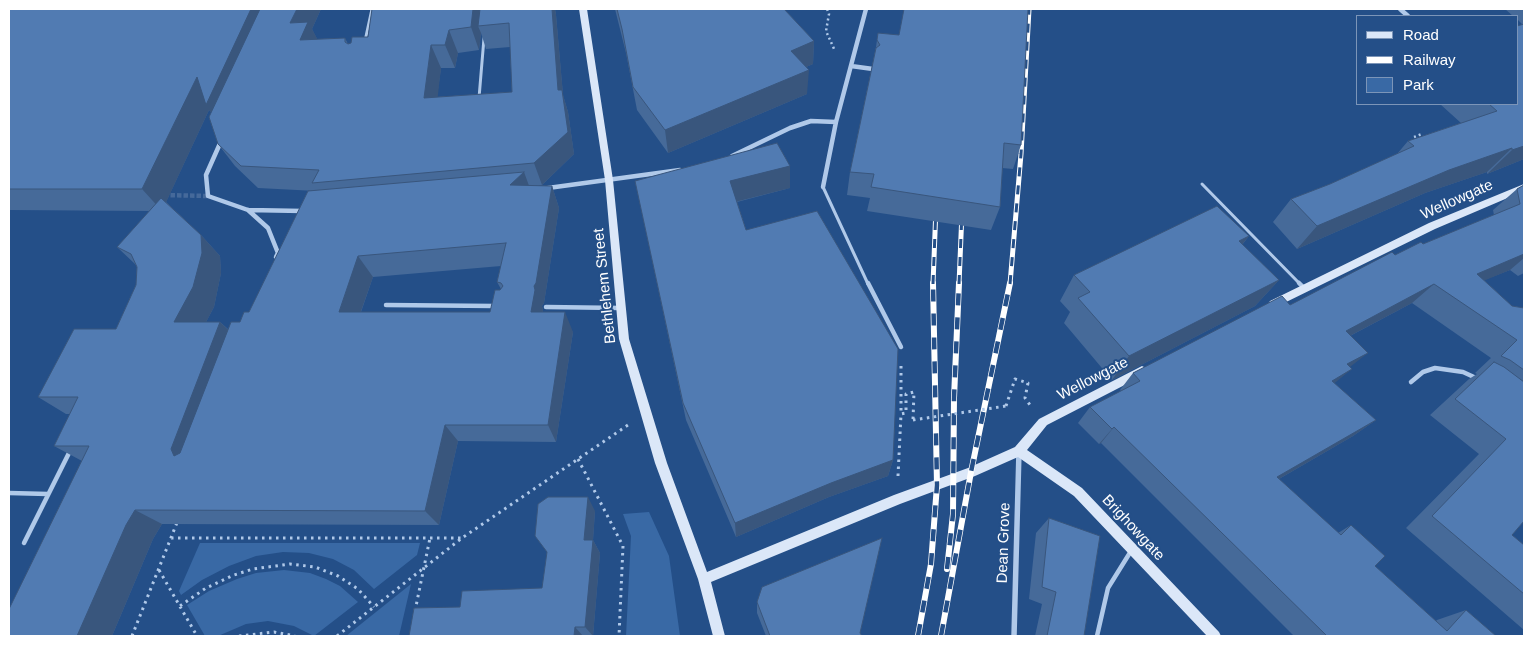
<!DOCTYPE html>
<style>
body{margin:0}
#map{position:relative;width:1533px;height:645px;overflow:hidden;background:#244f88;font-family:Helvetica,sans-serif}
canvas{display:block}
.frame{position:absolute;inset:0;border:10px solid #fff;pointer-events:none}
.legend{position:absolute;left:1356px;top:15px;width:162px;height:90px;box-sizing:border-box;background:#244f88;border:1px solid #7c95b8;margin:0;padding:6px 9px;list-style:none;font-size:15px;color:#fff}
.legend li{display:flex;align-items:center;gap:10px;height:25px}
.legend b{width:25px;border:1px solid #7c95b8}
</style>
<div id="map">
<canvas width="1533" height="645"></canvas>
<div class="frame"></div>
<ul class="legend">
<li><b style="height:6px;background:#dbe7f8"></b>Road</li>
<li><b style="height:6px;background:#fff"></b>Railway</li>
<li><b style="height:14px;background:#3969a5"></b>Park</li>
</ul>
</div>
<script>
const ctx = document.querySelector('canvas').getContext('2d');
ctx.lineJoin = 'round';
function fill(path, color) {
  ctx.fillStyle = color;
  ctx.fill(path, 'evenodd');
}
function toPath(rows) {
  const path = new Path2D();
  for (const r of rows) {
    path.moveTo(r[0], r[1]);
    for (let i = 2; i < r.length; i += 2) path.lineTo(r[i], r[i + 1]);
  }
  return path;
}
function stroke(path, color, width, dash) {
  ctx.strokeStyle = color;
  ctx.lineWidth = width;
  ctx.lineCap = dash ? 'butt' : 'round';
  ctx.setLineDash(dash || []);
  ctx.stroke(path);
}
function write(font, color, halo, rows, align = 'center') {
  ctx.font = font + ' Helvetica,sans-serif';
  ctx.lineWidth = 4;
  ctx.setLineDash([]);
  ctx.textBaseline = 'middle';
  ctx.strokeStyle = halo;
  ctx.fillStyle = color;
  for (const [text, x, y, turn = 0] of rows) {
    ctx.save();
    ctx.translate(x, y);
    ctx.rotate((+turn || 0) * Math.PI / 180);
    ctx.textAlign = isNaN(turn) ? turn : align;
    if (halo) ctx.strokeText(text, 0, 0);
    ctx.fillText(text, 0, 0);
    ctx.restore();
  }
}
const green = toPath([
 [649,512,669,556,680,636,626,636,631,536,623,514],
 [200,543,420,543,417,555,374,589,354,570,333,559,309,553,283,552,256,556,229,566,202,580,181,595,179,591],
 [284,570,310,573,326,579,340,586,358,602,314,636,294,626,268,621,246,624,218,636,205,636,187,605,209,591,237,579,256,573],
 [411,584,399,636,346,636]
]);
const streetTunnel = toPath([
 [164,195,208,196]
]);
const pathFar1 = toPath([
 [827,9,829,14,826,31,835,51],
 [1418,140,1414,137,1422,134]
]);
const path = toPath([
 [901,366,901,414,906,413,906,394,914,392,913,420],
 [1006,406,1015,379,1028,383,1025,398,1030,405],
 [578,459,623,546,619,636],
 [898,476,901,414],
 [171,538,462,538],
 [159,570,197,636],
 [180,606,206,588,234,575,253,569,290,564,315,567,338,576,358,589,374,607],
 [415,611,430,538],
 [132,636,178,520],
 [239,636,274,632,295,636],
 [337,636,462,538,628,425]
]);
const laneFar1 = toPath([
 [365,41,372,9],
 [479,98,484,38],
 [1202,184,1300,284],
 [823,187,868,284]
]);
const lane = toPath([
 [868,283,901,347],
 [1299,283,1304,288],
 [386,305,494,306],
 [546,307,621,308],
 [1411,382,1423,372,1435,368,1463,372,1476,378],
 [9,493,48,494],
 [24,543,71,449],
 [1097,636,1108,588,1131,551]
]);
const streetFar1 = toPath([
 [1400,9,1408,16],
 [851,66,873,69],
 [222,139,206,175,208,196,248,210,303,211],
 [732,156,790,128,811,121,836,122],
 [823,187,836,122,866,9],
 [548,188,680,170],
 [248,210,268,228,278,253,276,257]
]);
const street = toPath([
 [1014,636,1019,451]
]);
const secondary = toPath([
 [579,9,587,9,613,180,629,339,667,463,707,572,894,495,968,468,1015,447,1039,419,1142,366,1146,368,1147,371,1146,374,1047,425,1027,450,1082,488,1219,632,1221,636,1207,636,1074,496,1018,457,975,476,900,504,711,582,725,636,713,636,698,579,655,463,619,339,605,180,579,9],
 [1524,184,1524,191,1435,229,1276,307,1273,308,1270,307,1268,304,1270,301,1429,223,1524,184]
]);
const railFar1 = toPath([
 [933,284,936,207],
 [959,284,962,212],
 [1010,284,1021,154,1029,9]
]);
const rail = toPath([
 [947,569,953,514,954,398,959,283],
 [918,636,931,564,937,485,933,283],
 [941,636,971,472,1010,283]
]);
const pathBridge = toPath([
 [913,420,1006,406]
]);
const wall = toPath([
 [9,9,321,9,312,29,317,39,345,38,348,44,368,37,372,9,555,9,556,15,563,95,568,112,574,154,542,185,535,186,552,186,559,208,544,303,542,306,543,310,543,312,573,332,556,442,458,441,439,525,162,524,153,539,112,636,9,636,82,461,54,446,70,414,66,414,38,397,116,329,136,285,137,267,135,264,117,247,150,211,9,210],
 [481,33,486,49,510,47,512,92,437,97,441,68,455,68,458,53,479,50],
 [209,110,211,112,218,144,235,166,258,188,316,191,249,312,240,322,228,329,220,322,206,322,214,307,221,273,220,256,201,235,166,202],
 [501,266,497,282,501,289,490,312,361,312,373,277],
 [615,9,784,9,814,41,813,64,806,67,807,94,668,153,637,110,626,53],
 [1505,9,1524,9,1524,159,1487,174,1487,172,1425,193,1297,249,1273,222,1291,199,1330,184,1397,154,1408,141,1461,123,1440,104,1517,104,1522,24,1517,19,1517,16,1513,16],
 [878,33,1021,145,1013,169,1002,168,1000,207,991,230,867,211,870,198,847,195,850,172,876,47],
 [1524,185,1524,273,1518,276,1510,270,1484,280,1512,306,1524,308,1524,521,1512,535,1524,545,1524,630,1406,528,1479,454,1430,415,1469,379,1477,374,1475,373,1491,358,1412,303,1350,336,1350,367,1334,383,1376,420,1353,436,1279,479,1338,533,1351,525,1375,566,1436,621,1437,620,1466,610,1496,636,1294,636,1101,443,1099,444,1078,423,1090,407,1121,391,1120,390,1133,373,1290,305,1395,255,1423,244,1494,215,1493,210,1517,189],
 [790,188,737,202,746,230,893,460,888,476,829,497,736,537,686,420,640,203],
 [1249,236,1242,245,1279,280,1255,306,1112,380,1064,323,1070,312,1060,301,1074,275],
 [595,511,593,540,600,553,593,636,409,636,460,607,542,588],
 [1049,518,1084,636,1035,636,1042,604,1029,599,1036,533],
 [757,602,860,633,862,636,766,636,757,613]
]);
const shadedWall = toPath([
 [251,9,276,9,223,127,209,110,162,211,142,189,197,77],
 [297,9,321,9,312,29,321,46,314,63,290,23],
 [473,9,483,9,478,26,481,33,479,50,471,27],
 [552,9,555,9,556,15,563,95,568,112,574,154,542,185,534,163,558,90],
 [449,30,458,53,455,68,445,45],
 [814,41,813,64,790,74,791,51],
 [431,45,441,68,435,121,424,98],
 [809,70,807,94,668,153,665,130],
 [1524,146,1524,159,1487,174,1512,150],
 [1512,148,1487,172,1425,193,1297,249,1317,226,1449,170],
 [790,166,790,188,731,203,730,181],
 [524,172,532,194,510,185],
 [552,186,559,208,544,303,542,306,543,310,540,332,531,312,534,286],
 [201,235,220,256,221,273,214,307,196,341,174,322],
 [1249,236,1227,263,1239,241],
 [1524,254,1524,258,1510,270,1454,293,1477,274],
 [358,256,373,277,354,331,339,312],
 [1279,280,1255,306,1112,380,1129,356],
 [1434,284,1412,303,1325,349,1346,331],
 [565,312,573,332,556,442,548,425],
 [220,322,240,341,195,465,174,456,171,449],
 [1368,353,1346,370,1347,364],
 [1352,369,1331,386,1332,381],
 [1376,420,1353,436,1258,491,1277,477],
 [445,425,458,441,439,525,425,511],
 [1114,427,1101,443,1099,444,1112,429],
 [893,460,888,476,829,497,736,537,735,523,831,483],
 [588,497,595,511,593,540,600,553,593,636,585,627,584,540],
 [135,510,162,524,153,539,112,636,77,636,126,525],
 [575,627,583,636,574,636]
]);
const building = toPath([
 [9,9,251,9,206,105,197,77,142,189,9,189,9,9],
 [260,9,297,9,290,23,308,22,300,40,345,38,345,42,348,44,351,43,352,37,368,37,372,9,473,9,471,27,449,30,445,45,431,45,424,98,512,92,509,23,478,26,480,9,552,9,558,90,562,90,568,132,534,163,312,183,319,170,241,166,218,144,209,117,260,9],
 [617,9,784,9,814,41,791,51,809,70,665,130,633,87,622,29,617,9],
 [904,9,1028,9,1021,145,1004,143,1000,207,871,187,874,174,850,172,876,48,880,45,877,40,878,33,899,35,904,9],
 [1524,24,1524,146,1512,150,1512,148,1449,170,1317,226,1291,199,1330,184,1414,146,1408,141,1497,111,1489,104,1517,104,1517,26,1524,24],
 [777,143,790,166,730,181,746,230,817,211,898,349,893,460,831,483,735,523,683,403,635,181,777,143],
 [524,172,510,185,552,186,536,283,534,286,535,290,531,312,565,312,548,425,445,425,425,511,135,510,126,525,77,636,9,636,9,609,89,446,54,446,78,397,38,397,74,329,116,329,136,285,137,267,131,254,117,247,161,198,201,235,202,253,193,287,174,322,220,322,171,449,174,456,180,453,231,322,240,322,244,312,249,312,308,191,524,172],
 [506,243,497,282,501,283,503,286,500,290,495,290,490,312,339,312,358,256,506,243],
 [1524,185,1524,254,1477,274,1512,306,1524,308,1524,370,1510,360,1501,356,1517,340,1434,284,1346,331,1368,353,1347,364,1352,369,1332,381,1376,420,1277,477,1341,535,1351,525,1385,556,1375,566,1447,631,1466,610,1496,636,1327,636,1114,427,1112,429,1090,407,1140,381,1133,373,1282,296,1290,305,1392,252,1395,255,1421,242,1423,244,1520,204,1517,189,1524,185],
 [1217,206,1249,236,1239,241,1279,280,1129,356,1078,298,1090,292,1074,275,1217,206],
 [1494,362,1504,367,1524,382,1524,521,1512,535,1524,545,1524,594,1432,516,1506,439,1455,399,1494,362],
 [548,497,588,497,584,540,593,540,585,627,575,627,574,636,409,636,414,608,460,607,462,591,542,588,547,552,535,536,538,504,548,497],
 [1049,518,1100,536,1084,636,1047,636,1056,592,1042,587,1049,518],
 [882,538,860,633,862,636,770,636,757,602,762,587,882,538]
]);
const streetNames = [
 ["Wellowgate",1457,200,-24],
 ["Bethlehem Street",605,286,-96],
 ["Wellowgate",1093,379,-27],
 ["Brighowgate",1133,528,47],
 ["Dean Grove",1004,543,-88]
];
fill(green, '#3969a5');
stroke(streetTunnel, '#45699a', 4.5, [4.5, 2]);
stroke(pathFar1, '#b0c9e9', 2.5, [2, 3]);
stroke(path, '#b0c9e9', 3, [2.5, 4.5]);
stroke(laneFar1, '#b0c9e9', 3);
stroke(lane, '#b0c9e9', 4.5);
stroke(streetFar1, '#b0c9e9', 4.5);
stroke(street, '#b0c9e9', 5.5);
fill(secondary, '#dbe7f8');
stroke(railFar1, '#fff', 5);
stroke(rail, '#fff', 6);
stroke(railFar1, '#244f88', 3, [9]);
stroke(rail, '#244f88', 4.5, [12]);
stroke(pathBridge, '#b0c9e9', 3, [2.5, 4.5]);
fill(wall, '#466a99');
fill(shadedWall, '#39567d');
fill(building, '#517bb2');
stroke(building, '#39567d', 1);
write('15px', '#fff', '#244f88', streetNames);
</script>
